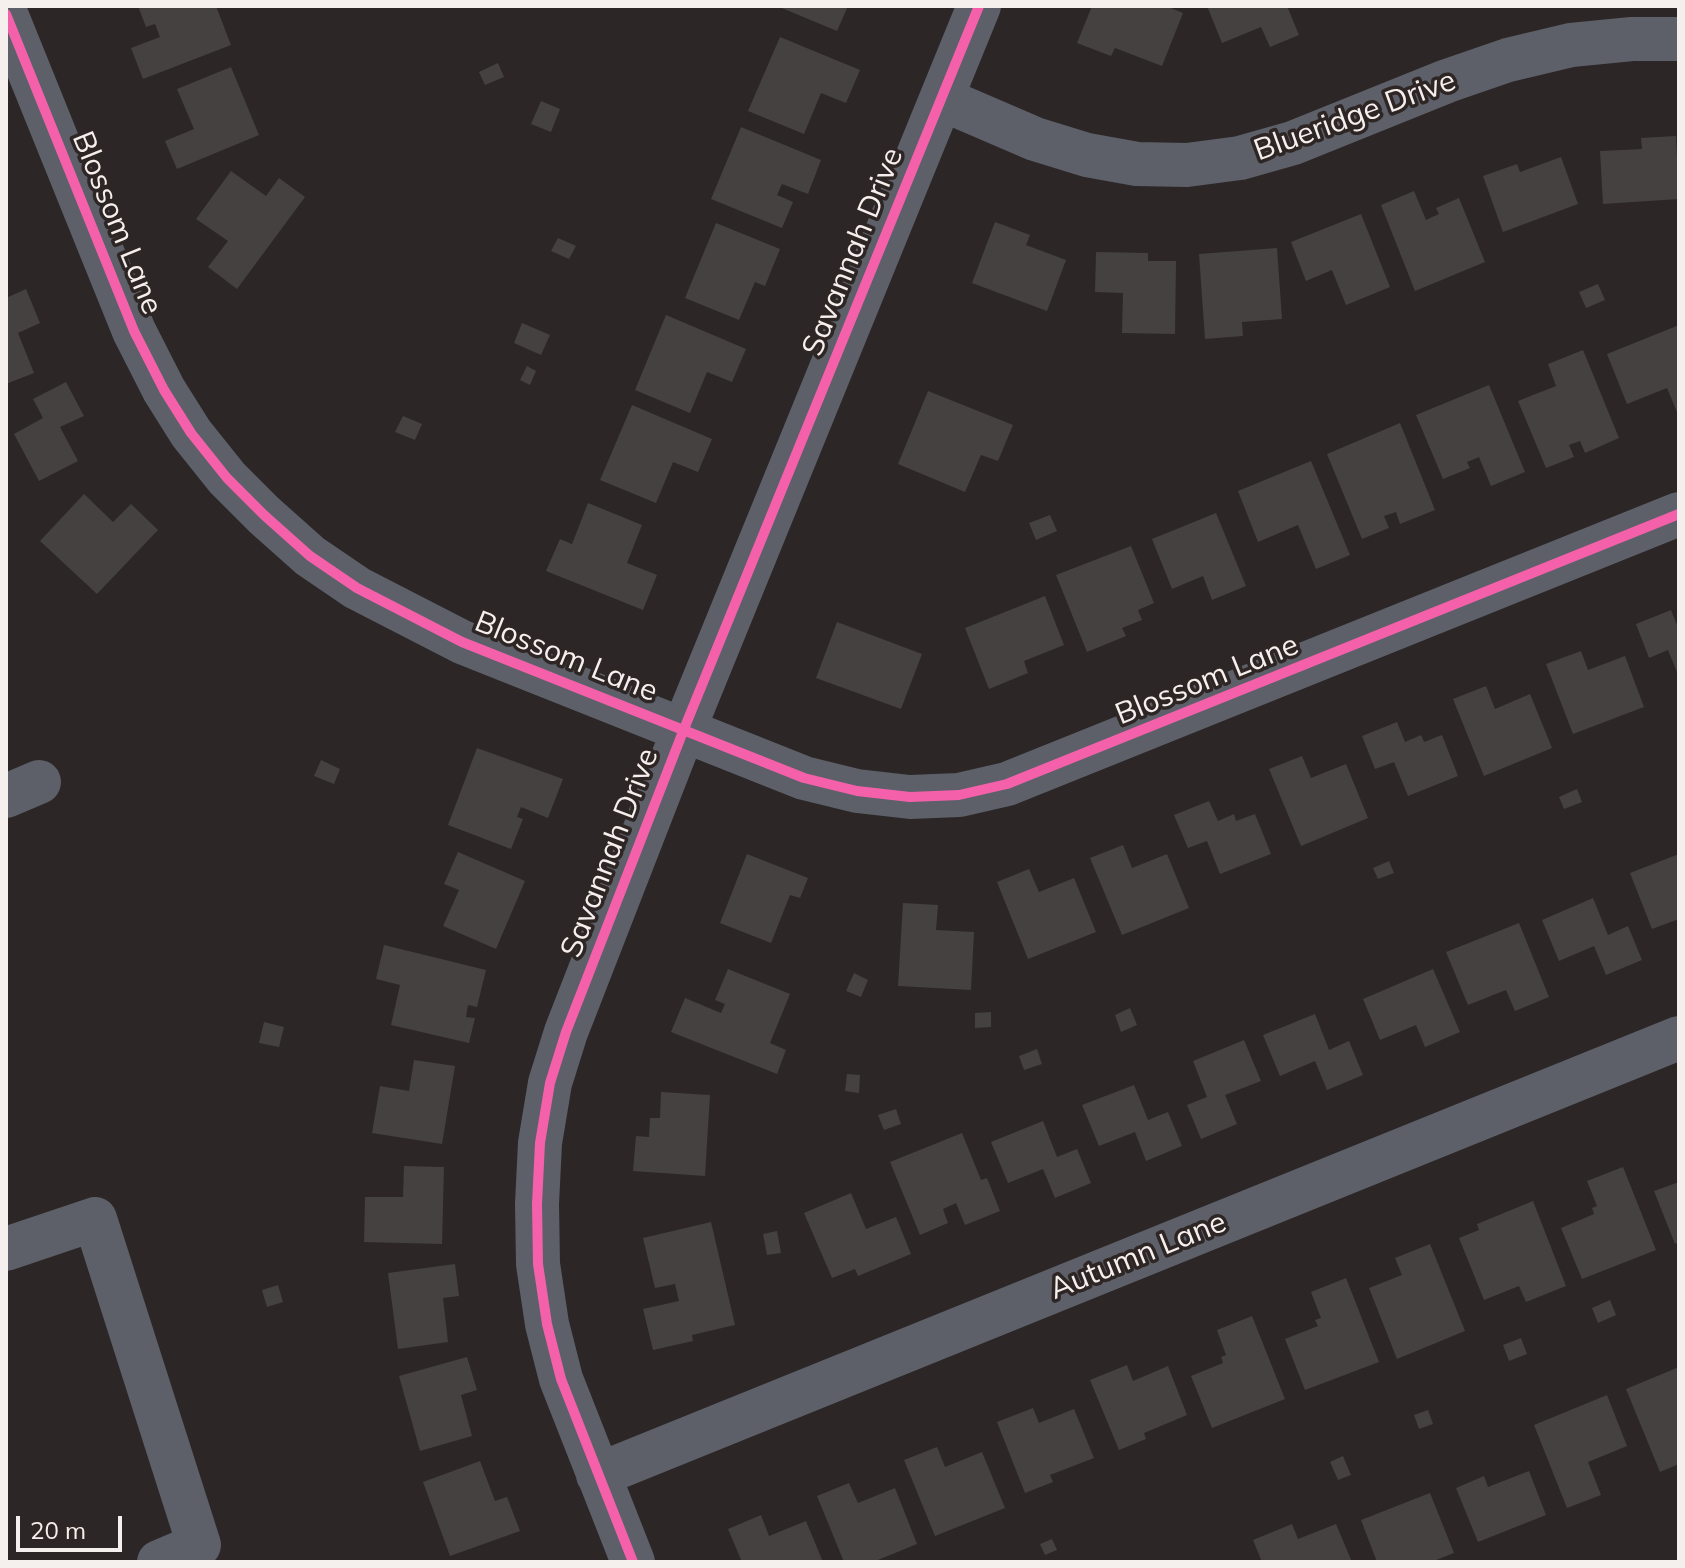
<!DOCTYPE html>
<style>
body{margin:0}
#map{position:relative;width:1685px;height:1568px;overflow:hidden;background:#2c2726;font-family:Mulish,sans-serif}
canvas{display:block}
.frame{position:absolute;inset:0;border:8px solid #f5efee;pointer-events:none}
.scale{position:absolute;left:16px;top:1516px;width:106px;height:36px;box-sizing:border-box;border:4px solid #f5efee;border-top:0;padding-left:10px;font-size:24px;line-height:28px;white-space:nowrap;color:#f5efee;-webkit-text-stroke:6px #2e2624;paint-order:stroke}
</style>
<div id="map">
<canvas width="1685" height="1568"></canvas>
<div class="frame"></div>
<div class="scale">20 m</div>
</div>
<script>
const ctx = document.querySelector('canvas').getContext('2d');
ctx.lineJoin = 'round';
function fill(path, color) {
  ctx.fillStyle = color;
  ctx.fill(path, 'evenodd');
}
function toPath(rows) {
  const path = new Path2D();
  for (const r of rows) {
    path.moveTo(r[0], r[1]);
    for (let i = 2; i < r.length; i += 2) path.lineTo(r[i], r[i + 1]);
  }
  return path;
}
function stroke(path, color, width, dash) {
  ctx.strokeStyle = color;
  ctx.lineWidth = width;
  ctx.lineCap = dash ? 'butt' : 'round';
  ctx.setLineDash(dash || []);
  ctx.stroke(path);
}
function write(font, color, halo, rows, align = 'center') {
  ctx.font = font + ' Mulish,sans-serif';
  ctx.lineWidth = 7;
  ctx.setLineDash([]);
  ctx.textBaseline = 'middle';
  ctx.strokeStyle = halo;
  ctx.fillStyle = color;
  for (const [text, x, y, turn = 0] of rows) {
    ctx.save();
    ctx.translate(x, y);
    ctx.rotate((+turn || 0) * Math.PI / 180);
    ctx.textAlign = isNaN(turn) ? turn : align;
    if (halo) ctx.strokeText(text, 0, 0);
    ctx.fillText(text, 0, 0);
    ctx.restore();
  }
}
const building = toPath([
 [138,6,216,6,231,45,143,79,131,48,160,37,155,24,146,27],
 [777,6,848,6,837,31],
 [1092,6,1166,6,1183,13,1162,66,1115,48,1111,56,1077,43],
 [1207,6,1287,6,1299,35,1270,47,1261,27,1222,43],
 [780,37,860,70,846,103,821,93,804,134,748,111],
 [498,63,504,77,485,85,479,72],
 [231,67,259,135,177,169,165,141,194,129,177,89],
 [541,101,560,109,551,132,531,124],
 [741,127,821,160,808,194,782,184,777,195,793,202,782,228,711,199],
 [1676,136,1679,199,1603,204,1600,151,1642,149,1641,138],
 [1561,157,1578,204,1503,232,1483,176,1517,164,1520,172],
 [231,171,266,196,279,178,305,197,237,289,208,267,228,241,196,219],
 [1414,191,1426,220,1439,214,1436,208,1459,198,1485,262,1415,291,1381,205],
 [1361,214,1390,287,1346,305,1332,270,1306,281,1291,242],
 [995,222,1030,235,1026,245,1066,260,1047,311,972,283],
 [716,223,780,249,765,286,755,282,739,320,685,298],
 [558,238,576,246,569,259,551,251],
 [1277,248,1282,319,1242,322,1243,336,1205,339,1199,254],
 [1096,252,1148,253,1148,261,1176,261,1175,334,1122,333,1123,293,1095,292],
 [1598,284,1605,300,1586,308,1579,292],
 [26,289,40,323,18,333,34,373,6,384,6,298],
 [666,315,746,349,732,382,707,372,690,413,635,390],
 [522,323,550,335,541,355,514,343],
 [1679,325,1679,417,1667,388,1627,404,1607,354],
 [1583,350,1619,438,1585,453,1580,441,1569,445,1574,457,1546,468,1518,401,1556,386,1548,364],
 [527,366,536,371,530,385,520,380],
 [66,382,84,416,60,427,78,461,39,481,14,434,43,418,33,399],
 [1489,385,1525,472,1491,486,1479,457,1467,462,1470,468,1443,479,1416,415],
 [928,391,1013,425,998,461,981,455,965,492,898,464],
 [632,405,712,439,698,472,673,462,656,503,600,480],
 [403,416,422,424,415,440,395,432],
 [1400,423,1435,510,1400,524,1396,512,1384,516,1389,528,1362,539,1327,454],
 [1311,461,1350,555,1316,569,1298,525,1258,542,1238,491],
 [84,494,113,522,131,504,158,530,97,594,40,541],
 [588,503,642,525,627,563,657,575,643,610,546,571,560,539,572,544],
 [1216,513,1246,586,1212,600,1203,576,1172,589,1152,539],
 [1050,515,1057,531,1036,540,1029,523],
 [1131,546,1154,603,1138,610,1142,620,1122,628,1126,636,1087,652,1056,575],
 [1045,596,1064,645,1024,661,1028,673,989,689,965,628],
 [1671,610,1679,630,1679,677,1668,650,1649,658,1636,624],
 [837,622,922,654,901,709,816,678],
 [1581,651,1588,670,1625,656,1644,707,1573,734,1546,664],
 [1486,686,1495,709,1530,694,1552,748,1484,776,1453,699],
 [1397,722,1405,742,1421,735,1424,742,1442,735,1458,776,1408,796,1394,762,1375,769,1362,736],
 [477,748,563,779,548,818,521,807,517,817,523,819,511,849,448,825],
 [1302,756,1311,778,1346,764,1368,818,1301,846,1269,769],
 [321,760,340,769,334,784,314,776],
 [1577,789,1582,802,1564,809,1559,797],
 [1209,801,1218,821,1234,814,1236,821,1255,814,1271,854,1220,874,1207,841,1188,848,1174,815],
 [1123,845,1132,868,1167,854,1189,908,1122,935,1090,858],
 [458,852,525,881,496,949,443,926,459,890,444,884],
 [747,854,808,878,800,898,790,895,771,943,720,923],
 [1679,854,1679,919,1652,929,1630,873],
 [1389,861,1394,873,1378,879,1373,868],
 [1029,869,1039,892,1074,878,1096,932,1028,959,997,882],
 [1593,898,1608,935,1628,926,1642,960,1606,975,1594,946,1559,961,1542,920],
 [903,903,938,905,936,930,974,932,971,990,898,986],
 [1519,923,1549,997,1515,1011,1506,990,1468,1005,1446,952],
 [384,945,486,970,477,1007,468,1005,466,1017,475,1018,469,1043,391,1025,400,985,376,979],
 [728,969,790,994,770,1043,786,1050,777,1074,671,1032,685,998,721,1013,725,1004,715,1000],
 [1433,969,1460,1032,1425,1047,1416,1025,1380,1040,1363,999],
 [854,973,868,980,861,997,846,991],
 [1130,1008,1137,1025,1121,1032,1115,1015],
 [991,1012,991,1027,975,1028,975,1013],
 [1315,1014,1329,1050,1349,1041,1363,1075,1327,1090,1315,1061,1280,1076,1263,1035],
 [264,1022,284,1027,279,1047,259,1043],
 [1244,1040,1261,1081,1225,1095,1237,1124,1201,1139,1187,1105,1207,1097,1193,1061],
 [1037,1049,1042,1064,1024,1070,1019,1056],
 [414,1060,455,1066,442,1144,372,1133,380,1086,409,1091],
 [847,1074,860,1075,859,1093,845,1091],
 [1134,1085,1148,1120,1168,1112,1182,1146,1146,1161,1135,1132,1099,1146,1082,1105],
 [661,1092,710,1095,705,1176,633,1171,636,1136,649,1137,650,1118,660,1118],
 [896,1109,901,1124,884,1130,878,1115],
 [1043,1121,1057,1157,1077,1149,1091,1183,1055,1198,1043,1169,1008,1183,991,1142],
 [962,1133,981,1180,987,1178,1000,1211,965,1225,956,1203,943,1209,948,1223,920,1235,890,1162],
 [404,1166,444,1167,442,1244,364,1242,365,1197,403,1197],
 [1623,1167,1656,1250,1582,1279,1561,1228,1594,1214,1592,1208,1597,1206,1587,1181],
 [1679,1182,1679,1242,1675,1244,1654,1191],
 [851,1193,866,1229,896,1217,911,1254,858,1276,855,1269,832,1278,804,1213],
 [1533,1201,1566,1286,1526,1302,1519,1286,1484,1300,1459,1238,1479,1230,1477,1224],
 [711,1222,735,1325,692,1335,693,1341,653,1350,643,1309,679,1301,675,1284,655,1288,643,1238],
 [777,1231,781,1253,767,1255,763,1234],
 [1430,1244,1465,1331,1397,1359,1369,1288,1402,1275,1395,1258],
 [455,1264,459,1296,443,1298,448,1342,398,1349,388,1273],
 [1346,1278,1379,1362,1305,1390,1285,1339,1318,1326,1315,1320,1321,1318,1311,1292],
 [278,1285,283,1302,267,1307,262,1290],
 [1610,1300,1616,1315,1598,1323,1592,1308],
 [1252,1316,1285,1399,1212,1428,1191,1376,1223,1363,1221,1357,1226,1355,1217,1330],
 [1521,1338,1527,1354,1509,1361,1503,1345],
 [467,1357,477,1390,461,1395,472,1436,420,1451,399,1376],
 [1127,1365,1133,1381,1168,1366,1187,1415,1144,1433,1146,1439,1119,1450,1090,1380],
 [1679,1367,1679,1464,1660,1472,1626,1389],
 [1607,1395,1627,1446,1588,1462,1601,1495,1567,1508,1534,1425],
 [1033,1408,1039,1423,1074,1409,1094,1458,1050,1475,1053,1482,1025,1493,997,1422],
 [1428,1410,1433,1424,1419,1429,1414,1415],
 [937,1447,945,1467,982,1452,1005,1508,935,1536,904,1460],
 [1343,1456,1351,1475,1338,1480,1330,1462],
 [480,1461,495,1501,507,1497,520,1531,450,1556,423,1482],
 [1529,1471,1546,1515,1478,1542,1456,1488,1484,1476,1488,1487],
 [849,1483,858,1503,895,1488,917,1544,873,1562,844,1562,817,1496],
 [1430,1493,1454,1553,1431,1562,1377,1562,1361,1520],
 [761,1515,769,1536,806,1521,823,1562,742,1562,728,1529],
 [1292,1524,1298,1539,1336,1524,1352,1562,1262,1562,1253,1540],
 [1052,1539,1057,1550,1045,1555,1040,1544]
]);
const minor = toPath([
 [6,14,134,331,164,390,191,433,227,478,264,515,310,556,357,588,462,642,804,778,857,791,910,797,959,795,1007,784,1679,514],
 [942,99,1035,139,1087,155,1137,164,1187,165,1240,158,1293,143,1447,81,1508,60,1571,45,1632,39,1679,39],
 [6,796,39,782],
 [6,1249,95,1219,199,1545,159,1562],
 [598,1475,1679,1038],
 [633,1562,561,1379,547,1324,538,1264,537,1204,540,1143,550,1083,566,1032,684,729,979,6]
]);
const cycleway = toPath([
 [6,14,134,331,164,390,191,433,227,478,264,515,310,556,357,588,462,642,804,778,857,791,910,797,959,795,1007,784,1679,514],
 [633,1562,561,1379,547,1324,538,1264,537,1204,540,1143,550,1083,566,1032,684,729,979,6]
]);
const streetNames = [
 ["Blueridge Drive",1355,116,-20],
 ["Blossom Lane",117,223,68],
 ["Savannah Drive",853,252,-68],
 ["Blossom Lane",566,657,22],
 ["Blossom Lane",1207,680,-22],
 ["Savannah Drive",610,853,-69],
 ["Autumn Lane",1138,1256,-22]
];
fill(building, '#454140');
stroke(minor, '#5d6069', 44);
stroke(cycleway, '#f560ab', 10);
write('30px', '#f5efee', '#2e2624', streetNames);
</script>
